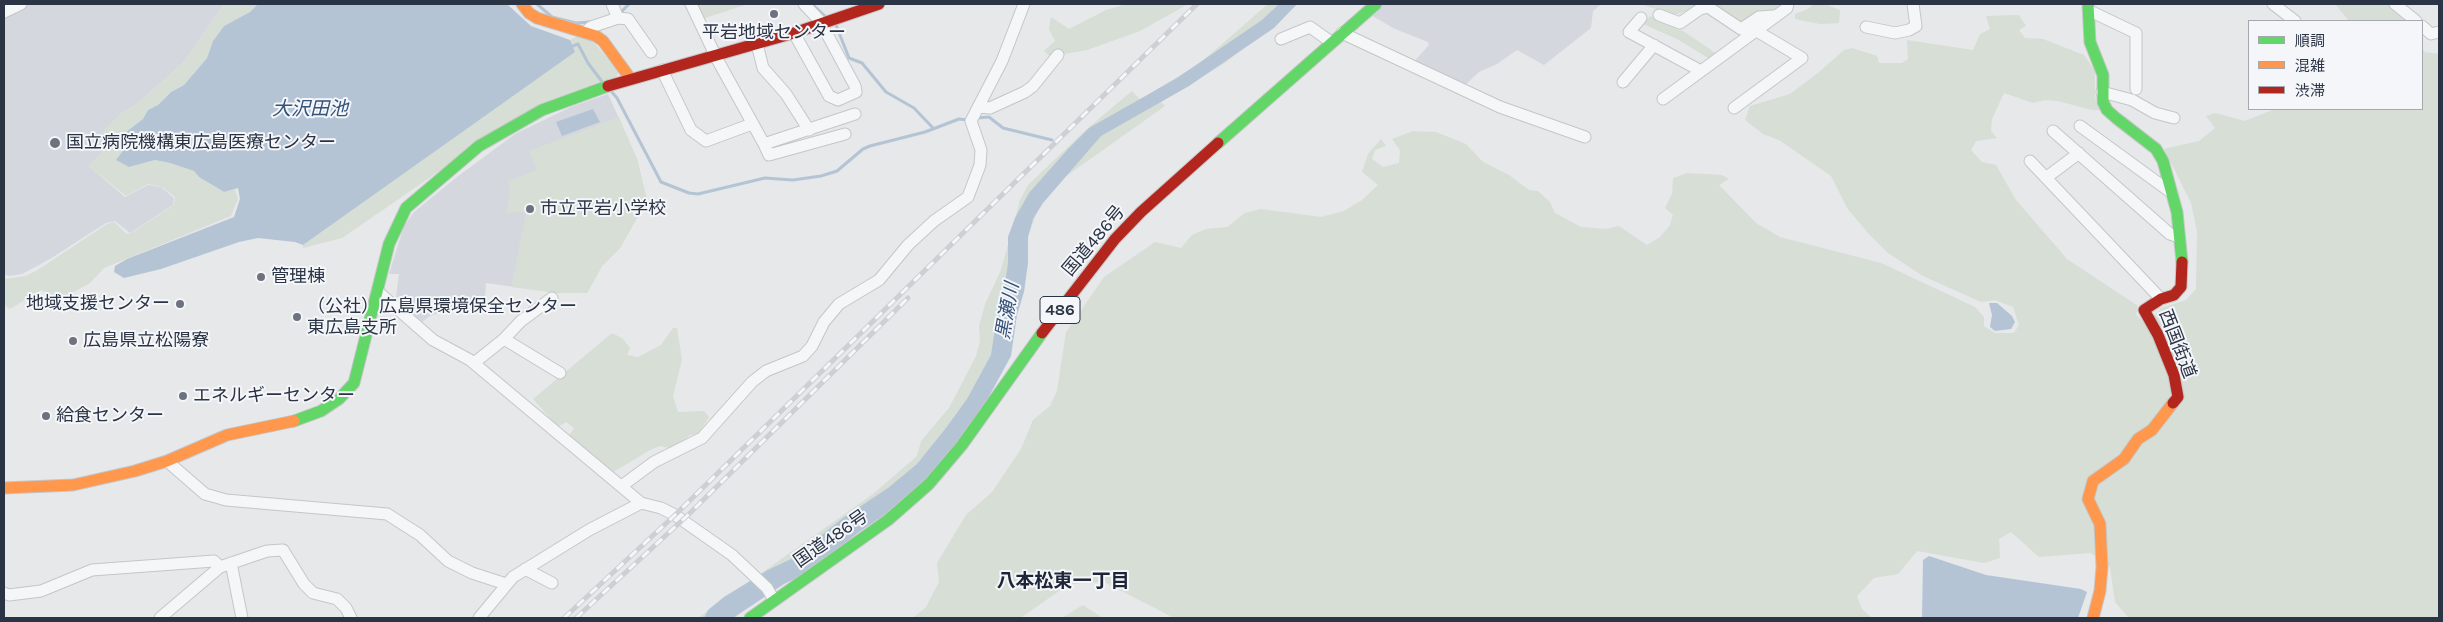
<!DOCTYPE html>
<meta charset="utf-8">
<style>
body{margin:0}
#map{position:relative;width:2443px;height:622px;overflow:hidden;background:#e6e8ea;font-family:Karla,"Noto Sans JP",sans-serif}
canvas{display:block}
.frame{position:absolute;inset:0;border:5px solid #2b3445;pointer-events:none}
.legend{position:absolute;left:2248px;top:20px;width:175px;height:90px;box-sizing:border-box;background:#f4f6f9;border:1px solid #a4a8b1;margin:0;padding:6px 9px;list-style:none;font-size:15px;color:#2b3445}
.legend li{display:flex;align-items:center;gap:10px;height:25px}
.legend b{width:25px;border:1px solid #a4a8b1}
</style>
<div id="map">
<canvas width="2443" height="622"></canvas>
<div class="frame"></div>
<ul class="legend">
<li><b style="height:6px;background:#63d668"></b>順調</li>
<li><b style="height:6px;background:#ff974d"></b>混雑</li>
<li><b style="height:6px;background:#b3261e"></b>渋滞</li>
</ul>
</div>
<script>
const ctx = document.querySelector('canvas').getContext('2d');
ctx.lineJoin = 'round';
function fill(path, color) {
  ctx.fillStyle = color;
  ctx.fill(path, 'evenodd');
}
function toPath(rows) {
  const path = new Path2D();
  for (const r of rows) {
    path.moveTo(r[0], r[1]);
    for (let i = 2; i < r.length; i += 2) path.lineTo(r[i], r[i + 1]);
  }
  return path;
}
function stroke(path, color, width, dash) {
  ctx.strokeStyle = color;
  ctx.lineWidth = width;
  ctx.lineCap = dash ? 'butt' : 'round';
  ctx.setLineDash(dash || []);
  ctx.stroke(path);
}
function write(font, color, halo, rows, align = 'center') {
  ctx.font = font + ' Karla,"Noto Sans JP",sans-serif';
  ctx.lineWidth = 4;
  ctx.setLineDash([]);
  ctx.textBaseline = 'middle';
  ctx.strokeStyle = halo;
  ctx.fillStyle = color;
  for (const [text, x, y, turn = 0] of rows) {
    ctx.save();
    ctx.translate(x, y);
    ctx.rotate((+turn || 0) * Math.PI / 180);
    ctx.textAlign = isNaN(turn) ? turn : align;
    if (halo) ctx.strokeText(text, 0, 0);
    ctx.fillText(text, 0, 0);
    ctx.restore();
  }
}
const built = toPath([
 [29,4,224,4,183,63,138,103,120,114,106,138,102,153,89,166,125,197,148,185,161,187,174,198,173,205,130,233,115,221,106,223,50,259,22,274,9,276,4,274,4,15],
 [1384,4,1602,4,1593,11,1591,28,1544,65,1517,50,1497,64,1479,72,1462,88,1411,65,1429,45,1428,42,1395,29,1371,15],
 [608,94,637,159,647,200,620,248,602,266,587,293,558,293,486,283,485,297,430,316,422,322,396,297,399,274,389,274,404,226,414,212,457,177,515,134,573,106]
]);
const green = toPath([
 [224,4,258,4,250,12,224,26,213,41,207,58,184,85,171,92,158,105,148,110,143,119,122,135,125,141,122,152,117,160,129,167,155,160,170,163,194,171,199,177,224,192,235,189,238,199,231,216,104,268,90,283,61,299,41,290,10,309,4,305,4,279,25,276,36,271,107,224,114,222,127,234,131,233,174,205,175,197,162,187,148,184,126,196,89,166,106,147,106,138,102,132,120,114,138,103,183,63],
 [695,4,748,4,702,19],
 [1126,4,1188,4,1140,31,1087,50,1058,55,1054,60,1044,51,1055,41,1049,29,1051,17,1069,29,1106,10],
 [1268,4,1298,4,1225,63,1161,102,1165,106,1065,177,1042,197,1026,243,1011,331,1010,354,959,433,925,475,868,522,777,583,734,618,698,618,873,494,917,456,921,441,949,408,976,356,980,341,979,326,985,304,1001,270,1020,200,1028,185,1088,128,1132,91,1142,102,1151,93,1200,63],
 [1640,4,1707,4,1674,15],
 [1708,4,1785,4,1744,25],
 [2335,4,2389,4,2412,21,2349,21],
 [1813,5,1827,5,1840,10,1839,23,1820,24,1795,19,1795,14,1806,10],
 [2019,15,2026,26,2019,30,2025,38,2043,39,2084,55,2095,71,2095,93,2096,103,2102,110,2092,110,2058,101,2045,100,2033,103,2004,93,1992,119,1991,131,1997,138,1976,141,1971,150,1982,162,1996,165,2016,200,2067,259,2138,306,2136,315,2147,324,2161,308,2186,300,2196,289,2197,231,2191,203,2164,149,2199,141,2215,128,2206,116,2215,113,2245,121,2275,109,2422,109,2422,48,2425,52,2439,54,2439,618,2129,618,2115,602,2110,567,2091,553,2039,557,2011,532,1999,539,2000,558,1984,563,1917,551,1898,574,1874,578,1857,596,1862,609,1872,618,1174,618,1104,582,1069,584,1022,617,913,618,926,607,939,582,937,563,966,515,992,492,1021,449,1033,420,1050,406,1057,391,1066,332,1104,277,1155,242,1181,248,1192,235,1206,229,1227,227,1245,213,1261,209,1321,217,1344,211,1362,200,1378,185,1362,172,1368,154,1381,139,1386,146,1375,150,1372,159,1383,167,1399,163,1400,150,1392,139,1413,131,1436,132,1466,144,1483,162,1509,175,1529,190,1538,191,1550,202,1555,213,1581,227,1606,229,1619,226,1647,245,1660,237,1670,225,1673,215,1665,208,1672,194,1673,178,1687,173,1722,175,1729,179,1719,185,1756,223,1780,237,1881,263,1975,307,1984,317,1984,326,1995,333,2014,333,2019,325,2013,307,1995,300,1981,302,1923,276,1888,253,1867,232,1847,208,1831,176,1779,140,1763,134,1745,120,1750,106,1790,94,1818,73,1844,50,1852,48,1877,56,1879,63,1902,63,1908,59,1907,40,1973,50,1980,34,1990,29,1986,16],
 [1650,16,1683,31,1717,54,1710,59,1677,39,1643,24],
 [578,36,591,39,619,72,615,78,451,163,342,238,303,248,303,245,574,52,570,40],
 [619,117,637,159,647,200,620,248,602,266,587,293,558,293,511,287,526,212,506,213,510,191,508,181,537,170,529,151],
 [673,328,677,328,682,360,673,396,678,412,704,411,709,417,698,434,690,435,673,449,660,446,650,450,610,474,567,439,574,428,566,422,558,427,533,399,612,333,622,338,630,348,627,355,638,357,661,345],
 [1083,605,1103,618,1062,618]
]);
const water = toPath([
 [258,4,507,4,531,26,570,40,575,52,303,245,295,242,258,238,239,242,161,269,124,278,114,272,115,266,127,259,234,217,240,199,238,188,224,192,199,177,194,171,170,163,155,160,129,167,116,160,122,152,125,141,122,135,143,119,148,110,158,105,171,92,184,85,207,58,213,41,224,26,250,12],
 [593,109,600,122,562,136,556,122],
 [1989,303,1997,303,2012,316,2015,322,2011,329,1995,331,1990,327,1992,315],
 [1929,556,1986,575,2081,589,2087,592,2078,618,1922,618,1923,560]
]);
const stream = toPath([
 [537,4,552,17,576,23,590,22],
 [812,4,827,18],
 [622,11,629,4],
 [836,25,849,58,862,63,886,92,914,108,933,128],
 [573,46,578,44,588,63,603,83],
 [611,91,617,98,661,182,689,193,698,194,765,178,793,180,821,176,837,171,863,149,870,146,925,132,959,119,968,120],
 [977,118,989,117,1003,128,1052,140],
 [1069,150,1075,153]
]);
const river = toPath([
 [1279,4,1297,4,1274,28,1189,86,1101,136,1043,203,1033,219,1028,237,1028,263,1024,292,1017,315,1011,356,981,411,933,478,904,502,859,532,807,573,784,584,733,618,704,618,708,610,724,597,768,570,791,559,843,518,888,488,917,464,946,428,967,399,991,355,997,315,1004,292,1008,263,1008,237,1015,218,1029,193,1069,148,1089,128,1177,78,1262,20,1279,4]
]);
const street = toPath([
 [691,4,717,59,764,144,855,114],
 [2273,4,2295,21],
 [2395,4,2416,21],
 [2090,11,2136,33,2136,89],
 [4,12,21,4],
 [1659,15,1680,23,1700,9,1708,7,1741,29,1759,17,1774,16],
 [618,18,628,19,651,52],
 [1641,18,1629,32,1701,71],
 [2422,26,2431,34,2439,32],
 [1866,27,1895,33,1909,30,1916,26,1913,4],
 [585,32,591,27,618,18,612,4],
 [794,33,829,96,838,100,856,92,855,86,820,21,804,4],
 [1342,33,1500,107,1585,137],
 [1281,39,1310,27,1331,42],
 [757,44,763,68,786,94,809,130],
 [662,70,691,130,706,141,752,124],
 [1623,82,1654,45],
 [2102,92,2132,100,2155,113,2174,118],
 [1663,99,1787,8,1788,4],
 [978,107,990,108,1025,92,1033,86,1058,55],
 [1734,108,1802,58,1755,30],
 [2080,126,2172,193],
 [2053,131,2170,234,2179,237],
 [764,144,769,155,845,134],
 [2030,161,2161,299],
 [2047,177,2079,153],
 [377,291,433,340,470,360,641,503,661,508,675,515,732,555,767,588,774,600],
 [504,339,521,321,552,298],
 [474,363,504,339,560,373],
 [167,461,205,494,226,500,387,514,420,535,448,561,472,573,506,584],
 [623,485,654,462,702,438,752,382,766,371,803,356,812,346,824,322,839,304,879,280,908,245,934,221,968,197,980,165,981,150,971,121,1002,61,1024,4],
 [231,563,242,618],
 [525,569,552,583],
 [4,593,9,595,41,591,92,570,214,561,220,567],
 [160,618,220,567,267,551,283,550,304,584,313,593,337,599,346,608,351,618],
 [479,618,513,577,589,530,641,503]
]);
const fast = toPath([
 [2088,4,2090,42,2103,75,2103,102,2107,110,2116,118,2156,149,2163,161,2177,212,2182,262],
 [1218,143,1376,4],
 [294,421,321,411,339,399,354,383,389,244,406,208,479,146,542,110,608,86],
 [750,618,888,520,929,484,962,445,1042,333]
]);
const slow = toPath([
 [522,4,529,13,537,18,596,36,603,41,630,78],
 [4,488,73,485,135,471,167,461,227,435,294,421],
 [2093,618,2100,591,2102,567,2100,524,2088,499,2093,481,2124,459,2138,439,2152,430,2173,403]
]);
const jam = toPath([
 [608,86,794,33,879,4],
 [1042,333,1115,239,1141,212,1218,143],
 [2173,403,2178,397,2174,375,2158,335,2144,310,2161,299,2174,295,2181,287,2182,262]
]);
const rail = toPath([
 [564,618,675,515,1197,4],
 [576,618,688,515,908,298]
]);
const markers = [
 [774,14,5,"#6c737f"],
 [55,143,6,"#6c737f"],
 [530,209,5,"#6c737f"],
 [261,277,5,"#6c737f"],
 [180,304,5,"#6c737f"],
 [297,317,5,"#6c737f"],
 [73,341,5,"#6c737f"],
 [183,396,5,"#6c737f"],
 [46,416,5,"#6c737f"]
];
const shields = [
 [1060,310,40]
];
const shieldNames = [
 ["486",1060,310]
];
const poiNames = [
 ["平岩地域センター",774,33,"center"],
 ["国立病院機構東広島医療センター",66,143],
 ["市立平岩小学校",540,209],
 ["管理棟",271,277],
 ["地域支援センター",170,304,"right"],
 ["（公社）広島県環境保全センター",307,307],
 ["東広島支所",307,328],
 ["広島県立松陽寮",83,341],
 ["エネルギーセンター",193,396],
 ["給食センター",56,416]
];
const streetNames = [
 ["国道486号",1094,241,-50],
 ["西国街道",2177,344,69],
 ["国道486号",831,539,-35]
];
const waterNames = [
 ["大沢田池",310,110],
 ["黒瀬川",1008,311,-80]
];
const neighbourhoodNames = [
 ["八本松東一丁目",1063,582]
];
fill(built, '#d4d7dd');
fill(green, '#d6ded6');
fill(water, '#b4c4d5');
stroke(stream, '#b4c4d5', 3);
fill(river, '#b4c4d5');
stroke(street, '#c4c6c8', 13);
stroke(fast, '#c4c6c8', 13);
stroke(slow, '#c4c6c8', 13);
stroke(jam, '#c4c6c8', 13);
stroke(street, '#f5f6f7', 11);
stroke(fast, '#63d668', 11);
stroke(slow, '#ff974d', 11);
stroke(jam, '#b3261e', 11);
stroke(rail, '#cecfd2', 5);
stroke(rail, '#f4f6f9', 3, [9]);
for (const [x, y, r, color] of markers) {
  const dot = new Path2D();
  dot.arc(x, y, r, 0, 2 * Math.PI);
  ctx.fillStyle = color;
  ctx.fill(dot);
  stroke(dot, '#f4f6f9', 2);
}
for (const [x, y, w] of shields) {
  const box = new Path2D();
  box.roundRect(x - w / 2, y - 13.5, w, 27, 4);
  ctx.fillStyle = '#f4f6f9';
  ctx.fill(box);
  stroke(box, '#2b3445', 1);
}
write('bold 16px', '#2b3445', null, shieldNames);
write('18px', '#2b3445', '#f4f6f9', poiNames, 'left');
write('18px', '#2b3445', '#f4f6f9', streetNames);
write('italic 19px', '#34527a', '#f4f6f9', waterNames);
write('bold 19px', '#1d2536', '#f4f6f9', neighbourhoodNames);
</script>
